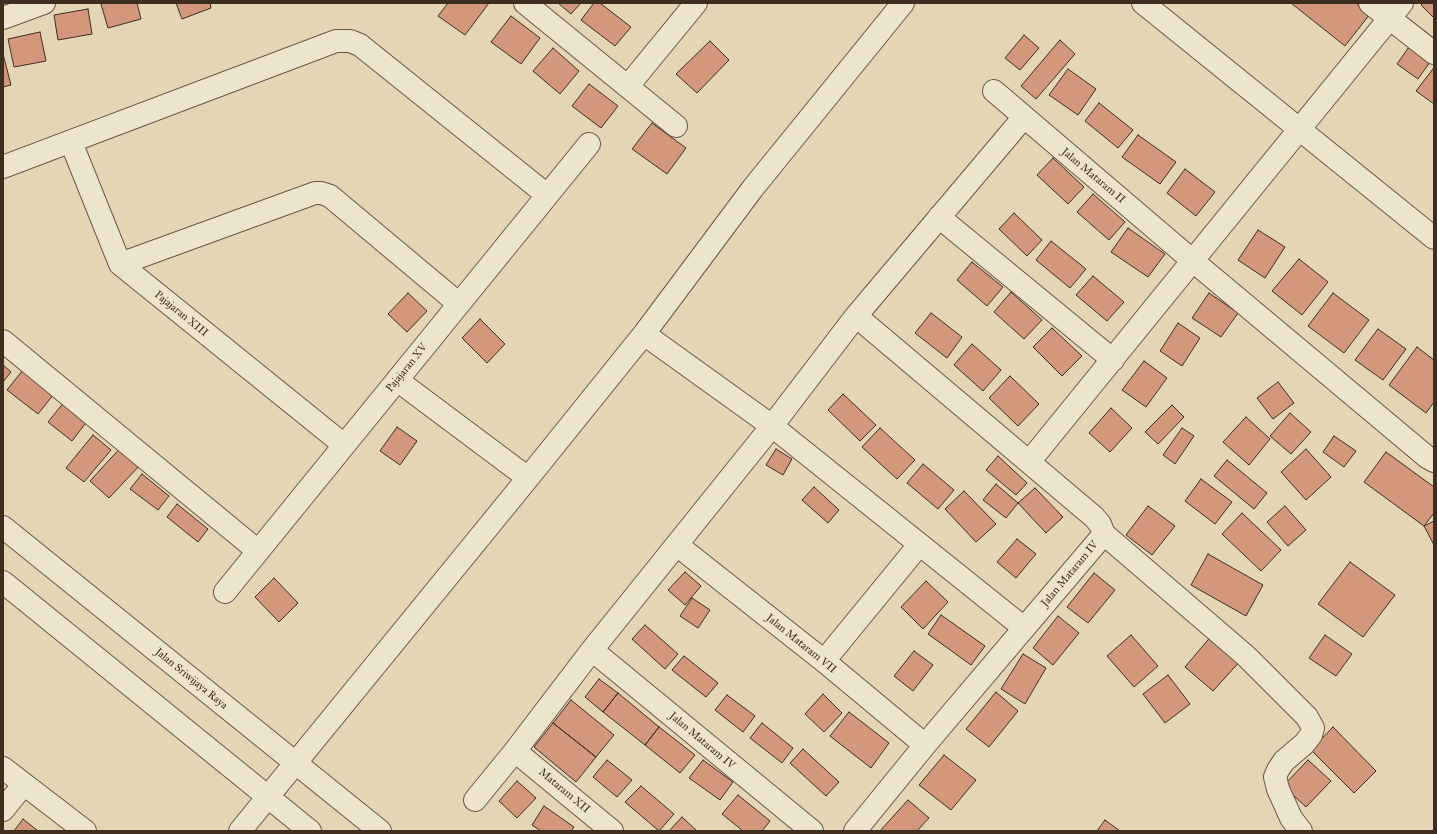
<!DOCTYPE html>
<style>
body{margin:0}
#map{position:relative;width:1437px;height:834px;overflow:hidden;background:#e4d6b4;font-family:"IM FELL Great Primer",serif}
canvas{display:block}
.frame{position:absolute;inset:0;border:4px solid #3d2e21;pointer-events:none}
</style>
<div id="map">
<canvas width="1437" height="834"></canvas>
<div class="frame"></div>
</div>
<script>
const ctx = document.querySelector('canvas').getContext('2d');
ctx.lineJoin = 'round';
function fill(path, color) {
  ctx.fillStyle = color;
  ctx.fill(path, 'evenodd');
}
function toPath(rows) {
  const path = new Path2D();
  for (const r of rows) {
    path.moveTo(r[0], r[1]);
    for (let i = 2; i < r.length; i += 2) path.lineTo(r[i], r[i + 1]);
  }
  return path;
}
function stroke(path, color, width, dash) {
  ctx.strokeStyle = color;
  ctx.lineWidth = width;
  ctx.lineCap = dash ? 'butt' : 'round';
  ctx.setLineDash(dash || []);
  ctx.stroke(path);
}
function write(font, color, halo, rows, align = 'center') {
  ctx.font = font + ' "IM FELL Great Primer",serif';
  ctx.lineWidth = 3.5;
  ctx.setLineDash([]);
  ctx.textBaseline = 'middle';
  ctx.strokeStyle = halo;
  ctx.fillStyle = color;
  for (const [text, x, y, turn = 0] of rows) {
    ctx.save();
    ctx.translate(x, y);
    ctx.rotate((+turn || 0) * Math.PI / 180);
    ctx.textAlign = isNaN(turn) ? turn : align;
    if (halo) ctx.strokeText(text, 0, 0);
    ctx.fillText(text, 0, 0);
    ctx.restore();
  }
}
const building = toPath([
 [103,3,137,3,141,19,108,28,101,4,103,3],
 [176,3,210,3,211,8,182,19,176,3],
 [448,3,489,3,465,35,438,16,448,3],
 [558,3,581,3,571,14,558,3],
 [594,3,600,3,631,27,615,46,581,20,594,3],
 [1291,3,1356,3,1370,14,1345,46,1291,3],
 [1423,3,1434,3,1434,18,1421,5,1423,3],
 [88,9,92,34,58,40,54,15,88,9],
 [511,16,540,38,521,64,491,42,511,16],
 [40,32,46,61,14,67,8,39,40,32],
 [1024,35,1039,48,1020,70,1005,58,1024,35],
 [1060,40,1075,54,1036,99,1021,86,1060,40],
 [710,41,729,60,697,93,676,74,710,41],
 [1409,47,1430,62,1418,79,1397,64,1409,47],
 [553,48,579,71,560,94,533,71,553,48],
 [3,54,11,85,3,87,3,54],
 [1068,69,1096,89,1078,115,1049,95,1068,69],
 [1433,69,1434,70,1434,104,1416,91,1433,69],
 [589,84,618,106,601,128,572,106,589,84],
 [1099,103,1133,130,1118,148,1085,121,1099,103],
 [652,123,686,148,667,174,632,149,652,123],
 [1138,135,1176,162,1160,184,1122,157,1138,135],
 [1053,158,1084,187,1068,204,1037,175,1053,158],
 [1185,169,1215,192,1196,216,1167,193,1185,169],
 [1093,194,1125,222,1109,240,1077,212,1093,194],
 [1014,213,1042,240,1027,256,999,229,1014,213],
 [1128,228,1165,254,1148,277,1111,252,1128,228],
 [1258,230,1285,247,1265,278,1238,260,1258,230],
 [1051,241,1086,269,1070,288,1036,260,1051,241],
 [1299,259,1328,282,1302,315,1272,291,1299,259],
 [972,262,1003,287,987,306,957,280,972,262],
 [1093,276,1124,302,1107,321,1076,295,1093,276],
 [1011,292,1042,320,1024,339,994,312,1011,292],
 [408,293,427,311,407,332,388,314,408,293],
 [1209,293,1238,313,1221,337,1192,318,1209,293],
 [1333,293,1369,320,1344,353,1308,326,1333,293],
 [931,313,962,337,947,358,915,333,931,313],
 [480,319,505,344,487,363,462,338,480,319],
 [1178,323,1200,338,1182,366,1160,351,1178,323],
 [1052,328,1082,356,1062,376,1033,347,1052,328],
 [1378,329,1406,349,1383,380,1355,360,1378,329],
 [972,344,1001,370,983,391,954,365,972,344],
 [1417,347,1434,360,1434,402,1426,413,1389,385,1417,347],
 [1144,361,1167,378,1146,407,1122,390,1144,361],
 [3,365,11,372,3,382,3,365],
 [23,370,54,394,38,414,7,390,23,370],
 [1010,376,1039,404,1018,426,989,398,1010,376],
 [1278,382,1294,403,1273,419,1257,398,1278,382],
 [843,394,876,425,860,441,828,410,843,394],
 [65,401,88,420,72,441,48,422,65,401],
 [1172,405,1184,417,1158,444,1145,432,1172,405],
 [1111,408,1132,428,1110,452,1089,433,1111,408],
 [1290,413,1311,432,1291,454,1270,436,1290,413],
 [1246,417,1270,439,1249,465,1223,442,1246,417],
 [397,427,417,441,400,465,380,451,397,427],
 [880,428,915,460,897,479,862,447,880,428],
 [1182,428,1194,436,1175,464,1163,455,1182,428],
 [93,435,111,450,84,482,66,468,93,435],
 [1334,436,1356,451,1344,467,1323,452,1334,436],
 [123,445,142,463,109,498,90,481,123,445],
 [776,449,792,459,783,475,766,465,776,449],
 [1306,449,1331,477,1306,500,1281,472,1306,449],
 [1386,452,1434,487,1434,513,1424,526,1364,482,1386,452],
 [998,456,1027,483,1016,495,986,470,998,456],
 [1227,460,1267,493,1254,509,1214,476,1227,460],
 [923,464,954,490,938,509,907,483,923,464],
 [142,474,169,496,158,510,130,489,142,474],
 [1201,479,1232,502,1215,524,1185,501,1201,479],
 [996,484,1018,503,1006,518,983,500,996,484],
 [814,487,839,510,828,523,802,500,814,487],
 [1035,488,1063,517,1046,533,1018,503,1035,488],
 [964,491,996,524,976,542,945,509,964,491],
 [177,504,208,529,198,542,167,517,177,504],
 [1148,506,1175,526,1152,555,1126,535,1148,506],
 [1285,506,1306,530,1288,546,1267,522,1285,506],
 [1242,513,1281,550,1261,571,1222,534,1242,513],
 [1434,521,1434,545,1424,526,1434,521],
 [1017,539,1036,554,1016,578,997,562,1017,539],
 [1208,554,1263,585,1246,616,1191,585,1208,554],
 [1350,562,1395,595,1363,637,1318,604,1350,562],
 [685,572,701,586,685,605,668,590,685,572],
 [1094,573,1115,590,1088,623,1067,607,1094,573],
 [274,578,298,603,279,622,255,597,274,578],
 [926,581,948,602,923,629,901,607,926,581],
 [692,598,710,610,698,628,680,616,692,598],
 [941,615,985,646,971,665,928,634,941,615],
 [1058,616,1079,633,1053,665,1033,648,1058,616],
 [645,625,678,654,665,669,632,639,645,625],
 [1213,634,1242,659,1213,691,1185,667,1213,634],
 [1131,635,1158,666,1134,687,1107,656,1131,635],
 [1325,635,1352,654,1336,676,1309,658,1325,635],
 [914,651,933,665,913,691,894,676,914,651],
 [1023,654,1046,668,1025,704,1001,689,1023,654],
 [684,656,718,683,706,697,672,670,684,656],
 [1168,675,1190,704,1165,723,1143,694,1168,675],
 [599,679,618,693,603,712,585,697,599,679],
 [996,692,1018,711,989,747,966,729,996,692],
 [618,693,659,727,645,745,603,712,618,693],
 [823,694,842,713,824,732,805,714,823,694],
 [727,695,755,716,743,732,715,710,727,695],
 [571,700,614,735,596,757,553,723,571,700],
 [849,712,889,743,871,768,830,736,849,712],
 [553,723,596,757,576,782,534,747,553,723],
 [762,723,793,748,782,763,750,738,762,723],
 [659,727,695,755,680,773,645,745,659,727],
 [1333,727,1376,771,1354,793,1311,750,1333,727],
 [803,749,839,782,826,796,790,763,803,749],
 [944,755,976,780,951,810,919,785,944,755],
 [607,760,632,780,617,797,593,777,607,760],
 [703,760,733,782,720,800,689,778,703,760],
 [1308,760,1331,781,1306,807,1283,786,1308,760],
 [517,781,536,798,517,818,499,801,517,781],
 [641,786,674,814,659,831,625,802,641,786],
 [738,795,770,821,762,831,743,831,722,814,738,795],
 [908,800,929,818,917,831,880,831,908,800],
 [544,806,574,827,571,831,541,831,532,825,544,806],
 [682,817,697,831,669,831,682,817],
 [23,819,38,831,14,831,23,819],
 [1105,820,1120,831,1097,831,1105,820]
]);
const minor = toPath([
 [525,3,676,126],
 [1143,3,1434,238],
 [1370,3,1434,53],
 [3,18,44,3],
 [628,86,696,3],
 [994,91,1193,261,1427,457,1434,461],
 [71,142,120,264,344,445],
 [3,167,336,41,350,41,360,45,547,195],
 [939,217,1113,360],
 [120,264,315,193,321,193,330,196,459,304],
 [856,316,1094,517,1100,524,1104,534],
 [644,334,772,426,1024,628],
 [3,341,258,551],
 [397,380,528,478],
 [1029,462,1402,3],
 [3,527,380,831],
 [1104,534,1246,656,1307,717,1313,728,1311,735,1304,744,1284,761,1278,770,1275,777,1278,789,1291,818,1301,831],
 [677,545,824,661,925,745],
 [3,582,310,831],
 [225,592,589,144],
 [592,650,812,831],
 [824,661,919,545],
 [515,751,612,831],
 [3,768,85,831],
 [475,800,515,751,592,650,772,426,856,316,1024,117],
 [3,810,24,784],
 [240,831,528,478,644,334,753,188,903,3],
 [855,831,925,745,1104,534]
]);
const streetNames = [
 ["Jalan Mataram II",1093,176,40],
 ["Pajajaran XIII",181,314,39],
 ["Pajajaran XV",407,368,-51],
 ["Jalan Mataram IV",1070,574,-50],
 ["Jalan Mataram VII",801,644,39],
 ["Jalan Sriwijaya Raya",191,679,39],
 ["Jalan Mataram IV",702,741,40],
 ["Mataram XII",564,791,40]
];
fill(building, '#d3987c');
stroke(building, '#3d2e21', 1);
stroke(minor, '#675846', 24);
stroke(minor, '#ede4ce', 22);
write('11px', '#3d2e21', '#ede4ce', streetNames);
</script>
